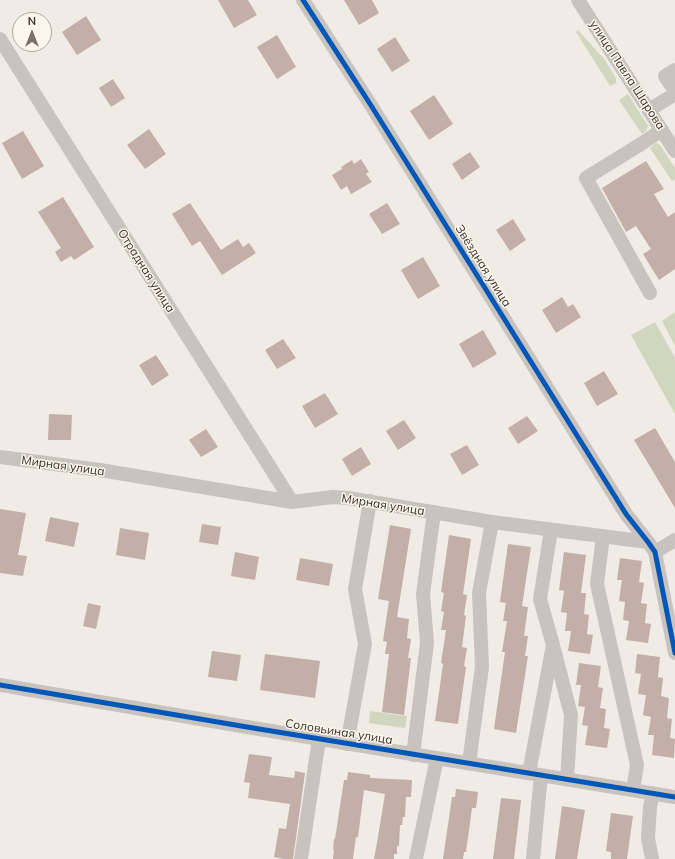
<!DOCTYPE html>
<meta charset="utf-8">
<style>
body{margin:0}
#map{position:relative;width:675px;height:859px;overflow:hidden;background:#f0ebe5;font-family:Mulish,sans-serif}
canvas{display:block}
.north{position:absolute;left:12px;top:12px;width:40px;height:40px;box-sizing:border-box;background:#fbf5ee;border:1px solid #aea6a0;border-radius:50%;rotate:0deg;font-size:11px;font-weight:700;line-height:16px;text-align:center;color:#3b302b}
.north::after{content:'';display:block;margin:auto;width:14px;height:18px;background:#7a716c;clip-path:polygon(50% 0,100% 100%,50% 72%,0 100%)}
</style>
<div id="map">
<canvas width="675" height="859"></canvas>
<div class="north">N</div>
</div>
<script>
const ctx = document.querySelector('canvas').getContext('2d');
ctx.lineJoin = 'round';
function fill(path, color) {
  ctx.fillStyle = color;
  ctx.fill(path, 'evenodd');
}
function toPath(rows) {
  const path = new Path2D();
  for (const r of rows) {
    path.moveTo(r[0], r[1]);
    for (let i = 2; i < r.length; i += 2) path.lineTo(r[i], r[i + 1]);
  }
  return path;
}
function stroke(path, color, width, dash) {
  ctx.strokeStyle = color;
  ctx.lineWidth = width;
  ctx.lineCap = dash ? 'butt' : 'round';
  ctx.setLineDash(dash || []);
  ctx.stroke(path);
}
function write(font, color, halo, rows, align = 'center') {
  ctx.font = font + ' Mulish,sans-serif';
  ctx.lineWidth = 3;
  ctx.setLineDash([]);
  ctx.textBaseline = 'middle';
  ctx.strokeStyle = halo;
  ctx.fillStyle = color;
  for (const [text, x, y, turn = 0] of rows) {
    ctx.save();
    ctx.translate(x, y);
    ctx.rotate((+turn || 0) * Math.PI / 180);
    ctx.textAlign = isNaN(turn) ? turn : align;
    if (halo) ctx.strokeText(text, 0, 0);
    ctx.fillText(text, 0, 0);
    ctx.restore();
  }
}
const green = toPath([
 [578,30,605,60,616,78,616,83,610,86,576,32],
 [628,94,648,126,646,131,642,134,619,100],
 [656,143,660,145,675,168,675,179,672,181,650,148],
 [675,312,675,346,662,321],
 [655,322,675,358,675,414,631,335],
 [370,711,407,716,405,728,369,723]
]);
const building = toPath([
 [218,0,248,0,257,15,234,28],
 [344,0,372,0,379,13,359,25],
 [86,16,101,40,77,55,62,32],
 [277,35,296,67,277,79,257,47],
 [395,37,410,61,392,72,377,49],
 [113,79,125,98,111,107,99,88],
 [434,95,453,124,429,140,410,111],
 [149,129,166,154,145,169,127,145],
 [23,131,44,166,22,179,2,143],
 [470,152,480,167,462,180,452,164],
 [361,159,369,172,366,174,372,182,351,194,347,186,341,190,332,175,342,169,341,167,352,160,354,164],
 [646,161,664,189,654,194,668,217,675,212,675,269,659,280,643,254,651,249,636,226,626,232,602,188],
 [63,197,94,247,74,260,71,256,61,262,55,252,61,248,38,212],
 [190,203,221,250,238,239,243,247,249,243,256,253,222,275,200,241,192,246,172,214],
 [387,203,400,224,382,234,369,214],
 [513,219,526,240,510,251,496,230],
 [423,257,440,286,418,299,401,270],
 [562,297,568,307,573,304,581,317,556,333,542,310],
 [483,330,497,354,473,368,459,344],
 [283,339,296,358,277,369,265,350],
 [156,355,169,375,152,386,139,365],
 [604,371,618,394,597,406,584,383],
 [325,393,338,414,315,428,302,406],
 [49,414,72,415,71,440,48,440],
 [527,416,538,431,518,444,508,428],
 [404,420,416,438,398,450,386,431],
 [655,428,675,462,675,508,634,440],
 [206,429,218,447,201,457,189,440],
 [467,445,479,465,462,475,450,454],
 [361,447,371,464,352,476,342,459],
 [0,509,26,513,18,555,27,556,23,576,0,573],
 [50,517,79,523,74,547,45,541],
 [202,524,221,527,218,545,199,542],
 [390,525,411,529,397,617,409,619,407,638,411,639,408,658,411,658,404,715,382,712,389,654,385,654,387,642,383,641,389,601,378,599],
 [120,528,149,533,145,560,116,555],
 [449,535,471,539,463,594,467,595,464,615,466,616,462,647,467,648,464,666,466,667,458,724,435,721,443,664,441,663,446,630,441,630,444,612,441,611,444,593,441,592],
 [508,544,531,547,522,606,528,607,524,636,528,636,525,656,528,656,516,733,494,729,505,652,502,652,507,621,503,621,506,603,500,602],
 [235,552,259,557,255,580,231,576],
 [564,552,586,555,581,593,586,593,584,614,589,615,587,634,593,635,590,654,568,651,571,631,565,631,567,613,561,612,564,591,559,590],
 [300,558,333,564,329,586,296,580],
 [620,558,642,561,639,582,644,583,641,603,647,604,645,623,651,624,648,643,626,640,629,621,623,620,625,602,619,601,622,580,617,580],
 [88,603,101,606,96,629,83,626],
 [212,651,241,655,237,681,208,677],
 [265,654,320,661,315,698,260,690],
 [637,654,660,657,658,677,663,678,661,696,669,698,667,718,672,719,670,738,675,739,674,758,652,755,654,735,648,735,651,717,643,715,646,695,638,694,641,674,635,673],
 [579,663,601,666,598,687,603,688,600,708,606,709,604,728,610,729,607,748,585,745,588,726,582,725,585,707,578,706,581,685,576,685],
 [249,754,272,757,269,775,294,778,295,771,305,773,293,859,284,859,274,857,279,828,286,829,290,804,248,798,250,783,244,782],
 [348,772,370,775,370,778,412,780,411,797,406,797,405,817,403,817,402,825,400,825,399,846,397,846,397,854,394,854,394,859,374,859,378,837,385,794,364,790,358,837,356,837,353,859,333,859,334,850,333,850,334,839,335,839,344,780,347,780],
 [456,789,478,792,476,808,472,808,466,852,464,852,463,859,443,859,452,797,455,797],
 [501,798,521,800,514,859,493,859],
 [562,806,585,810,577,859,555,859],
 [611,813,633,816,627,859,611,859,611,852,606,851]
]);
const minor = toPath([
 [303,0,372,107,626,514,648,542,655,552,675,653],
 [578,0,675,151],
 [0,39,292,502],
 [675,70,665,76,675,91],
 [649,110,675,94],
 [650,293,586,178,641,144,662,130],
 [0,457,100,470,292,502,333,497,348,498,492,522,648,542],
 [603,536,597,584,637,765,633,790],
 [655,552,675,540],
 [554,649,571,715,567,779],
 [0,685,247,727,675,797],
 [347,744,365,644,355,589,370,501],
 [413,755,427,643,423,594,434,512],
 [469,763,482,667,479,593,492,522],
 [529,773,553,645,540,599,551,530],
 [301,859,319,739],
 [416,859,437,758],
 [533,859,541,775],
 [652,859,648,838,650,807,653,793]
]);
const cycleway = toPath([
 [303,0,372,107,626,514,648,542,655,552,675,653],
 [0,685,247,727,675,797]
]);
const streetNames = [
 ["улица Павла Шарова",627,75,57],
 ["Звёздная улица",483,266,58],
 ["Отрадная улица",146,271,58],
 ["Мирная улица",63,466,8],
 ["Мирная улица",383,505,9],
 ["Соловьиная улица",339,732,9]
];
fill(green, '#d1d6bf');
fill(building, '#c3afa7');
stroke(minor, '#c9c3be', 14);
stroke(cycleway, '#0057b8', 5);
write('12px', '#3b302b', '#fbf5ee', streetNames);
</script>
